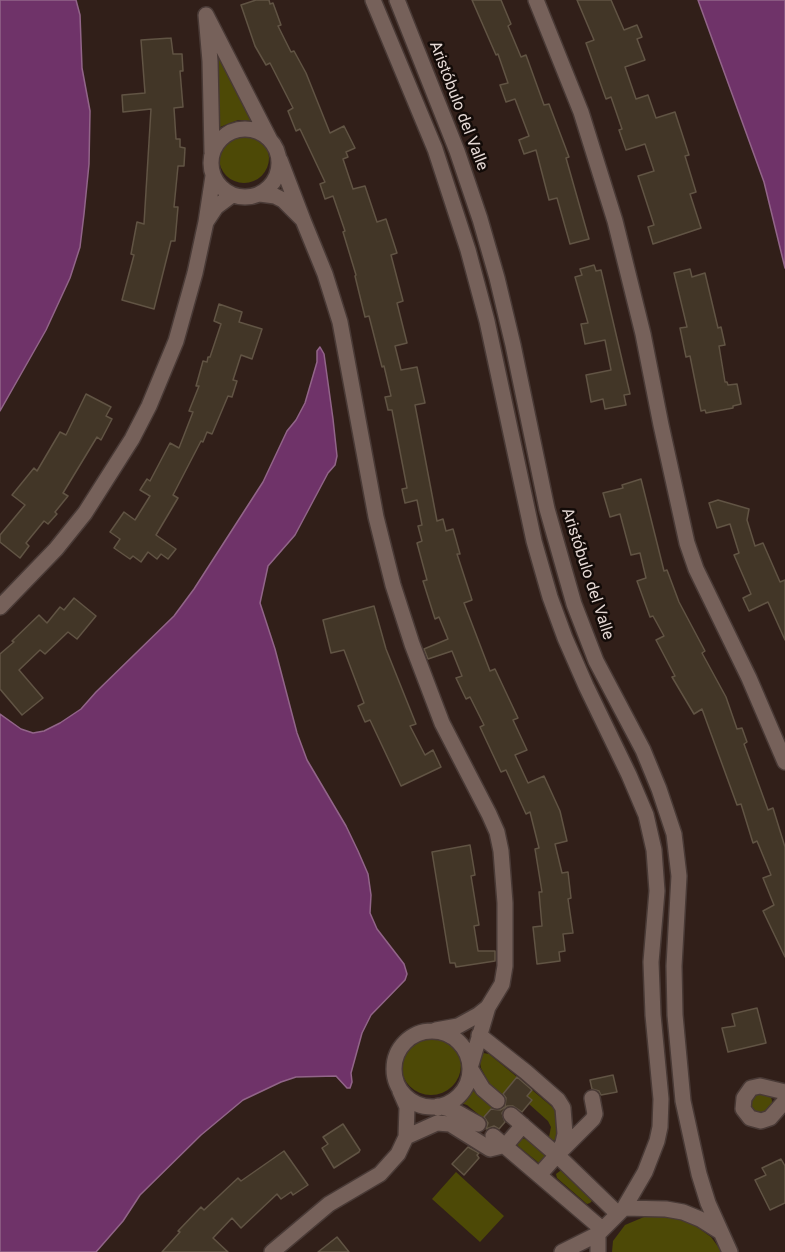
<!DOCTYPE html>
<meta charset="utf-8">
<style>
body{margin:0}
canvas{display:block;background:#311f19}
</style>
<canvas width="785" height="1252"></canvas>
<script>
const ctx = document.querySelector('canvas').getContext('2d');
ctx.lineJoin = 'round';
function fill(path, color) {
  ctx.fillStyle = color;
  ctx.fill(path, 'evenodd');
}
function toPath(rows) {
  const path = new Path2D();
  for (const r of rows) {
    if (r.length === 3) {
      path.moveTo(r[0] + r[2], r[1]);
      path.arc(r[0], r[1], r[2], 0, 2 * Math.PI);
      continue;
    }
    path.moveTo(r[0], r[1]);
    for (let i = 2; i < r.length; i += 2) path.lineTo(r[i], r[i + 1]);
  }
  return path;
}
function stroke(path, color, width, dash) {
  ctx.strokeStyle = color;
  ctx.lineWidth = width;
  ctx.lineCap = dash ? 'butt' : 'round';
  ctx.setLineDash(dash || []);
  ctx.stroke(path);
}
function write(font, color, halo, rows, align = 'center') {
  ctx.font = font + ' Roboto,sans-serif';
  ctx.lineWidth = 5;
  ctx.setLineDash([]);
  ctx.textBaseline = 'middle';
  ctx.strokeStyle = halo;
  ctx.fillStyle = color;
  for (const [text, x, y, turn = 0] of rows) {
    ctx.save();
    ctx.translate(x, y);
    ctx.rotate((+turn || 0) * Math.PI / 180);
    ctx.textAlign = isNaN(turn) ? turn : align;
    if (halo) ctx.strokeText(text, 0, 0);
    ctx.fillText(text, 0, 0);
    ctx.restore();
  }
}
const green = toPath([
 [215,45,253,121,238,120,220,127,217,125],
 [244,158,25],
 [431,1065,30],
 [483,1053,489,1054,517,1077,502,1096,490,1085,481,1068,479,1057],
 [471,1089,492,1107,483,1118,467,1105,461,1103,461,1100],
 [532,1090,557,1111,557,1140,552,1140,549,1137,551,1127,548,1121,529,1104,532,1100,527,1096],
 [761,1102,11],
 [522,1138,528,1140,545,1156,545,1160,543,1163,539,1163,518,1146,518,1141],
 [560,1171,564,1171,594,1199,590,1203,587,1204,557,1178,556,1174],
 [456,1172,504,1216,480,1242,432,1199],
 [668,1214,690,1222,711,1237,722,1252,612,1252,613,1241,625,1225,644,1217]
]);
const water = toPath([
 [0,0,76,0,80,15,82,68,90,111,89,164,84,214,80,247,70,278,46,330,0,411,0,0],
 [698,0,785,0,785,268,764,182,698,0],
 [320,347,324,354,333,419,337,456,335,465,328,473,295,535,268,566,260,603,275,649,297,733,307,760,346,826,358,851,368,874,371,895,370,913,377,929,404,964,407,974,405,980,371,1015,362,1033,351,1073,352,1082,350,1088,347,1088,336,1076,296,1077,281,1082,243,1100,201,1135,140,1195,123,1221,96,1252,0,1252,0,714,21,729,33,733,44,731,60,723,81,709,96,692,174,616,194,589,263,482,287,431,296,420,305,403,317,362,317,351,320,347]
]);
const building = toPath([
 [256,0,269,0,270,4,273,3,281,25,278,26,291,52,294,51,306,73,330,133,344,126,355,148,346,152,348,157,343,159,353,189,365,186,377,222,386,219,397,253,391,255,403,301,397,303,407,343,395,346,401,370,417,367,425,403,415,405,437,521,443,519,446,531,453,529,460,554,457,554,472,600,464,603,490,671,495,669,518,718,513,720,527,750,515,755,528,783,544,776,560,811,567,841,555,844,562,873,568,872,571,898,568,899,573,933,563,934,565,951,559,952,560,961,537,964,533,927,542,926,539,892,542,892,535,849,539,848,530,812,526,814,506,770,501,772,480,727,484,725,470,697,466,699,456,678,462,676,452,651,428,659,424,649,448,639,439,617,435,619,423,581,427,580,417,543,422,541,418,526,422,525,417,500,405,503,402,489,407,488,392,410,388,410,385,397,391,396,384,366,382,367,369,316,365,317,355,276,356,275,343,232,345,231,333,196,325,199,320,184,325,182,300,129,296,131,288,111,293,108,270,63,266,65,255,46,241,5,256,0],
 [472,0,501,0,511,24,508,26,521,57,526,55,544,105,549,104,569,157,566,158,589,239,570,244,557,198,549,200,536,150,524,154,519,140,529,136,515,99,506,102,500,85,508,83,498,54,496,55,472,0],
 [577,0,611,0,624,30,637,25,642,37,637,39,645,60,625,67,636,99,648,95,656,118,675,112,689,155,685,156,696,192,690,194,701,228,653,244,648,227,654,225,638,176,654,171,645,144,626,150,619,130,622,129,611,97,606,99,586,43,594,40,577,0],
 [171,38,173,54,182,54,183,71,180,71,183,107,174,108,176,139,180,139,180,147,185,148,184,166,178,166,174,207,178,207,175,241,171,241,154,309,122,300,134,255,131,254,137,222,144,224,151,109,123,112,122,95,145,93,141,40,171,38],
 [594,265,596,271,601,270,630,394,624,395,626,405,605,409,603,399,591,402,586,375,611,370,605,340,585,344,581,324,588,323,575,277,582,275,580,269,594,265],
 [690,269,692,277,705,273,718,328,721,327,725,345,719,346,725,382,727,382,728,385,737,384,741,404,733,406,733,408,706,413,705,410,701,411,690,356,686,357,680,328,687,327,674,273,690,269],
 [219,304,242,312,239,322,262,329,252,359,241,355,233,380,237,381,232,397,228,396,212,434,207,432,203,442,201,441,173,495,178,498,156,535,176,549,168,559,161,554,157,559,148,552,141,562,133,556,130,559,114,548,120,539,110,532,124,512,135,520,150,496,140,490,147,479,150,481,170,443,179,448,193,412,189,411,199,386,196,386,203,361,207,362,208,357,210,357,221,324,214,321,219,304],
 [86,394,111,407,106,416,112,419,101,440,97,437,63,493,68,496,55,512,57,514,48,524,44,521,26,543,29,546,20,558,0,542,0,535,25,505,12,495,34,468,37,471,60,432,66,435,86,394],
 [641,479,664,571,667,570,679,602,705,651,702,653,726,697,737,729,742,728,747,742,744,744,768,810,773,808,785,847,785,957,763,911,774,905,763,878,771,875,757,841,753,843,741,804,737,805,702,709,694,714,672,677,675,676,656,640,664,636,653,616,650,617,637,581,646,578,640,553,631,555,620,514,610,517,603,493,623,488,622,485,641,479],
 [718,500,749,509,747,520,755,546,763,543,780,582,785,580,785,640,768,602,749,611,743,598,751,594,734,555,739,553,730,524,717,528,709,503,718,500],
 [74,598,96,616,77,639,68,632,45,654,40,650,19,670,43,698,22,715,0,689,0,654,14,642,12,641,39,615,47,623,60,607,64,610,74,598],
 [374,606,386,649,416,724,410,726,425,755,433,750,441,767,401,786,370,720,365,722,358,706,364,703,344,650,331,653,323,620,374,606],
 [470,845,475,875,471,876,479,925,474,926,478,951,495,951,495,961,456,967,455,963,450,963,432,852,470,845],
 [757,1008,766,1043,728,1052,722,1028,735,1026,732,1014,757,1008],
 [613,1075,617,1092,601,1095,599,1091,592,1089,590,1080,613,1075],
 [517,1077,532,1090,527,1096,532,1100,522,1112,513,1106,507,1106,502,1113,505,1122,499,1129,494,1126,486,1129,488,1123,484,1117,491,1109,500,1110,505,1107,506,1098,503,1094,517,1077],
 [343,1124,360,1150,359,1152,334,1168,322,1148,328,1144,323,1137,343,1124],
 [468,1147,479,1153,477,1155,479,1158,464,1175,452,1164,468,1147],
 [284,1151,308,1185,293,1195,291,1192,281,1199,277,1194,241,1228,232,1218,213,1238,228,1252,162,1252,180,1232,178,1231,201,1207,204,1210,238,1178,241,1181,284,1151],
 [781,1159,785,1166,785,1203,770,1210,755,1180,766,1175,762,1168,781,1159],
 [337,1237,349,1252,318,1252,337,1237]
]);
const minor = toPath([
 [373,0,435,149,468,250,487,321,534,541,550,597,565,638,586,686,629,775,646,815,654,850,657,891,651,962,653,1015,661,1099,660,1127,657,1141,645,1172,624,1208,598,1234,562,1252],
 [397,0,457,151,480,219,497,278,513,345,547,509,574,604,596,661,643,750,659,789,674,834,679,876,674,966,675,1015,683,1101,699,1174,708,1203,730,1252],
 [536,0,581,112,615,221,643,334,661,425,687,543,696,569,749,678,785,762],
 [245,163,34],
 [212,152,210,61,206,15,270,140],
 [213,176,206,222,216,207,232,195],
 [260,194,275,196,283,200,303,220,280,160],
 [303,220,325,274,340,322,376,517,393,585,412,644,442,723,489,814,497,832,501,851,505,903,505,966,502,984,488,1007],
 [0,607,56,549,85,513,132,439,149,406,176,341,195,273,206,222],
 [436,1030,458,1026,478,1015,488,1007,470,1068,483,1089,497,1101],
 [432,1069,38],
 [479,1035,526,1072,558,1100,563,1108,565,1134,563,1143,557,1155],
 [400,1091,407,1107,406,1137,437,1123,450,1124,490,1149,506,1145,523,1125],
 [785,1092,760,1086,751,1088,744,1098,743,1109,750,1118,761,1121,770,1118,785,1101],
 [438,1108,438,1106,453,1110,478,1124],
 [511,1115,557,1155,618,1214],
 [493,1136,602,1229],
 [540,1174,557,1155,593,1119,595,1114,592,1098],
 [624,1208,666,1209,683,1212,700,1219,719,1231],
 [598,1234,598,1252],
 [272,1252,329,1204,380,1174,398,1154,406,1137]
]);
const streetNames = [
 ["Aristóbulo del Valle",458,106,69],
 ["Aristóbulo del Valle",587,574,72]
];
fill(green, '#4d4906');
fill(water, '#6f3369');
stroke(water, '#926589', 1.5);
fill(building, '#423627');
stroke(building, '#615444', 1.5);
stroke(minor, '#493a36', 18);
stroke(minor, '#76615a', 15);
write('16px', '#e5d9d5', '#130b08', streetNames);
</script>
